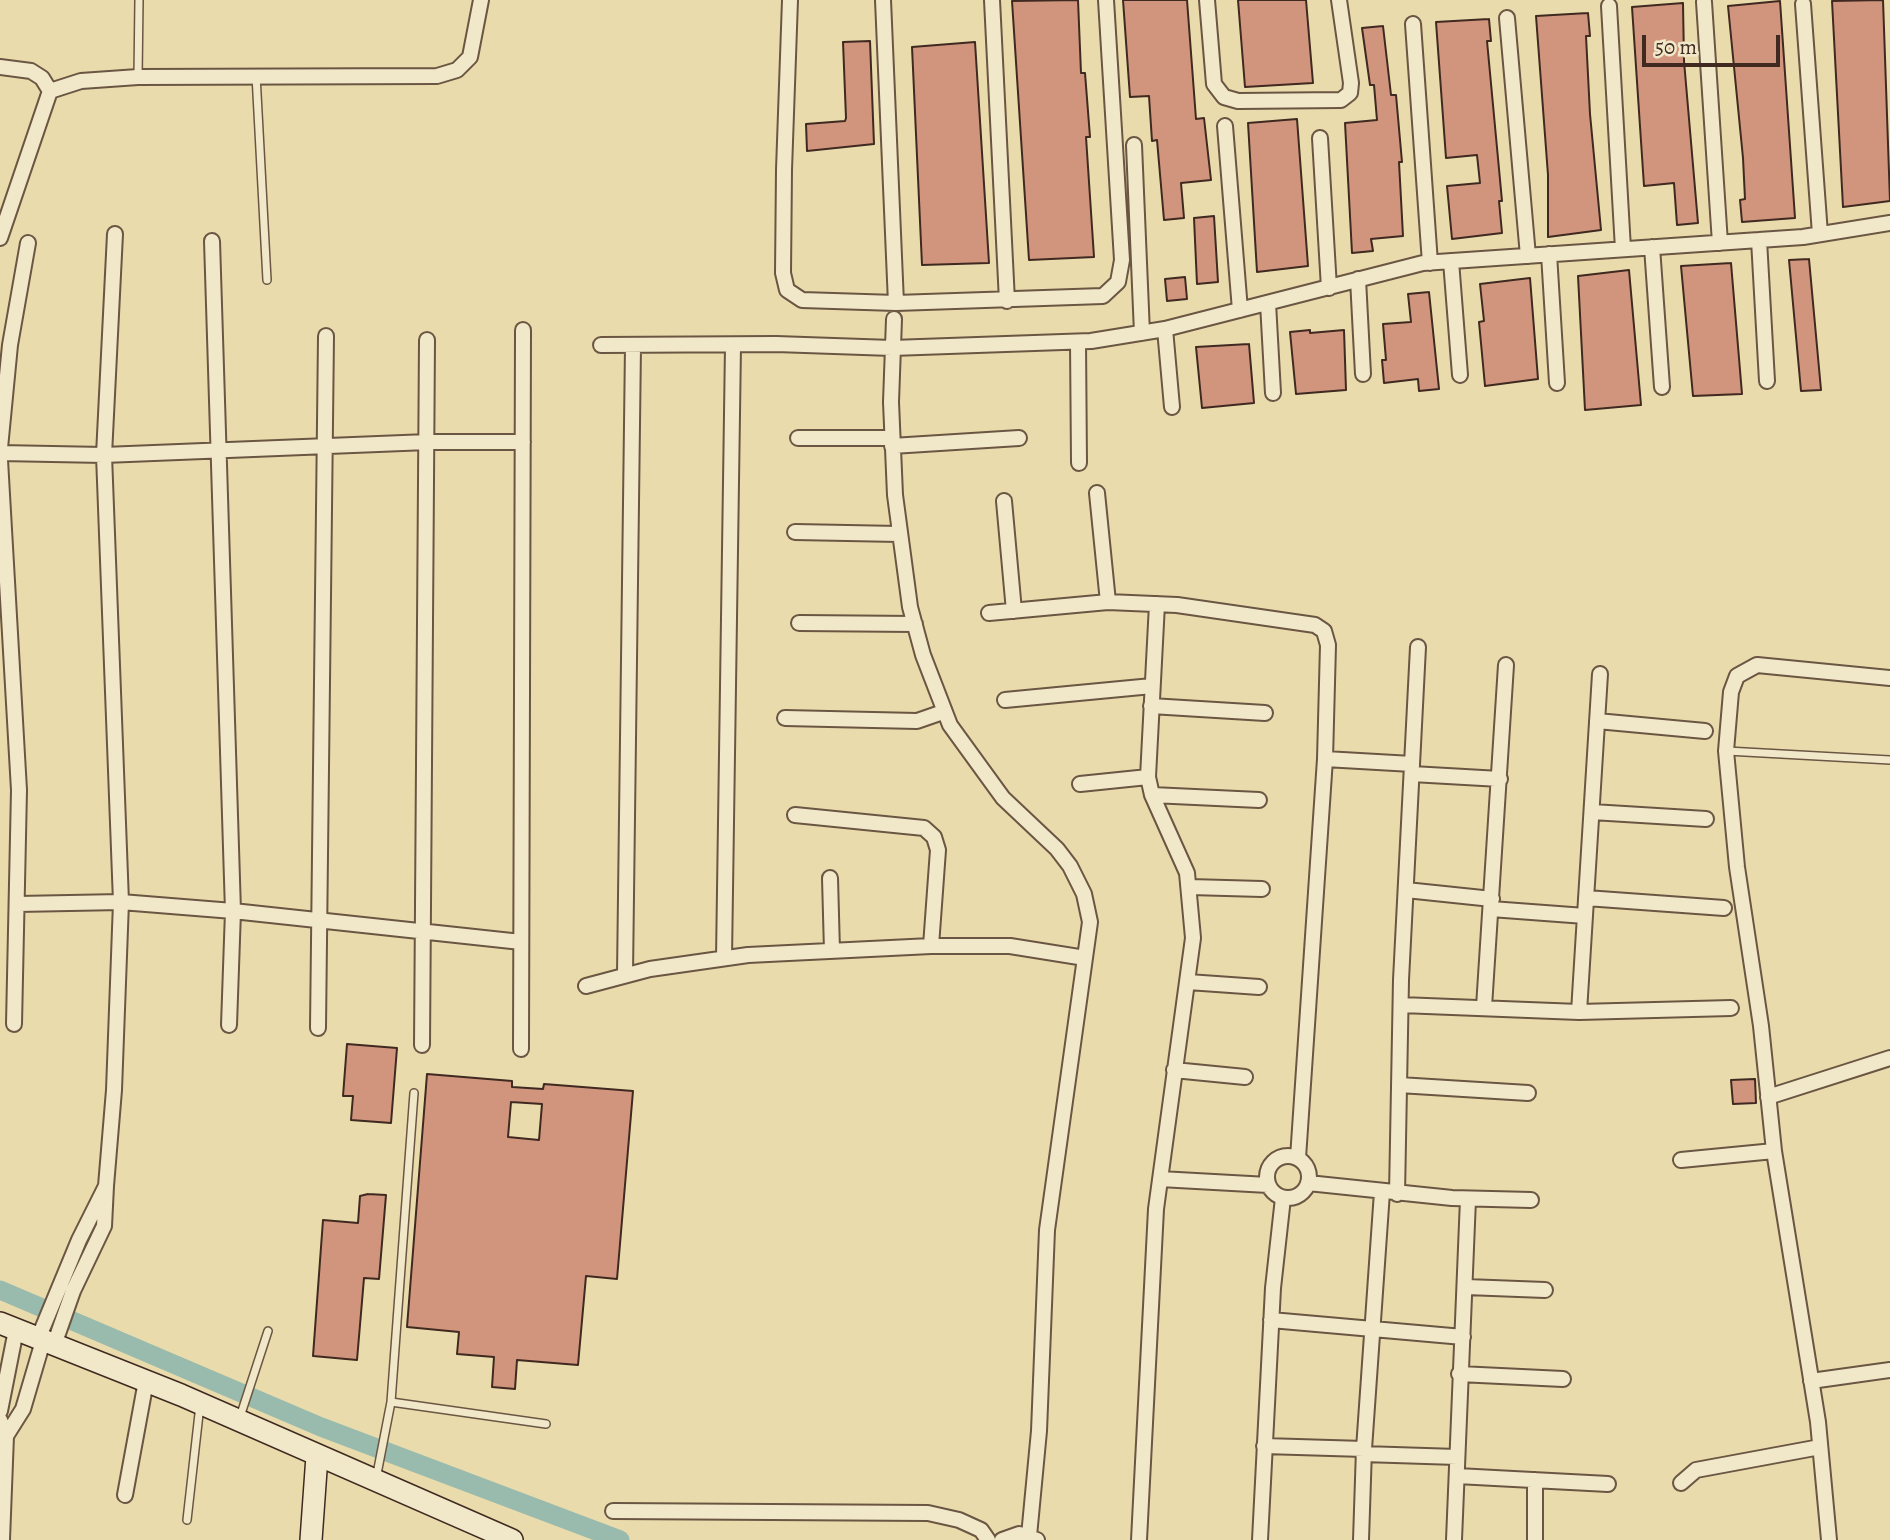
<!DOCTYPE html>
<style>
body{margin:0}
#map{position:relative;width:1890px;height:1540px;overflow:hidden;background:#eadbac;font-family:Alegreya,serif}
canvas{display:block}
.scale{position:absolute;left:1642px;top:35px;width:138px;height:32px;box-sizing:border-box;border:4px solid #3f2920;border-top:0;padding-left:9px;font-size:21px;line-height:24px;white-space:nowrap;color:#3f2920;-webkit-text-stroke:5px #f1e8c9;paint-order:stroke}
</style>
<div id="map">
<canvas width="1890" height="1540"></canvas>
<div class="scale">50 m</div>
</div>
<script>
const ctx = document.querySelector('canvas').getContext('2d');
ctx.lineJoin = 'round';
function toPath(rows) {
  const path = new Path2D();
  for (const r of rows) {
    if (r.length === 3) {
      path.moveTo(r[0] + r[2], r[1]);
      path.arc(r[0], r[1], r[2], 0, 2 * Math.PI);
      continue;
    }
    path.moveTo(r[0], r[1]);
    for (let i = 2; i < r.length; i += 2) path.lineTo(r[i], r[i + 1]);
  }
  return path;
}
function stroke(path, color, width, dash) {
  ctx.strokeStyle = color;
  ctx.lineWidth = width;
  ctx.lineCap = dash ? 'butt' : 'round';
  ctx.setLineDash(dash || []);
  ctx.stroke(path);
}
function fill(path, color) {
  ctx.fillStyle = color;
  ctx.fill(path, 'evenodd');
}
const canal = toPath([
 [0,1290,321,1427,620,1540]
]);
const building = toPath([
 [1078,0,1081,73,1085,73,1090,137,1086,137,1094,257,1029,260,1012,1,1078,0],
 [1123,0,1187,0,1196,119,1204,118,1211,180,1181,183,1184,218,1164,220,1157,140,1152,141,1149,96,1130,97,1123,0],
 [1238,0,1306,0,1313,83,1245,87,1238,0],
 [1883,0,1890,201,1843,207,1832,1,1883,0],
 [1780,1,1795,218,1742,222,1740,200,1745,199,1743,158,1728,6,1780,1],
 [1683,3,1684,61,1698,223,1677,225,1674,183,1644,186,1632,7,1683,3],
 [1588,13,1590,36,1586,36,1590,114,1601,230,1548,237,1548,175,1536,16,1588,13],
 [1489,19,1491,41,1487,41,1502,201,1499,201,1502,233,1452,239,1447,186,1480,183,1477,155,1446,158,1436,22,1489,19],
 [1383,26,1391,95,1396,95,1402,162,1399,162,1403,236,1371,239,1373,251,1352,253,1345,123,1377,120,1374,85,1370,85,1362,28,1383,26],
 [870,41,874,144,807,151,806,124,845,121,846,118,843,42,870,41],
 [975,42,989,263,922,265,912,47,975,42],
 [1297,119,1308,266,1257,272,1248,123,1297,119],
 [1214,216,1218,282,1197,284,1194,218,1214,216],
 [1809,259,1821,390,1801,391,1789,260,1809,259],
 [1731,263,1742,394,1693,396,1681,266,1731,263],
 [1629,270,1641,405,1585,410,1578,276,1629,270],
 [1185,277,1187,299,1167,301,1165,279,1185,277],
 [1530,278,1538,379,1485,386,1479,322,1484,321,1480,284,1530,278],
 [1429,292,1439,389,1419,391,1418,379,1384,383,1382,360,1386,360,1383,324,1411,322,1408,294,1429,292],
 [1310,330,1310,333,1344,330,1346,390,1296,394,1290,332,1310,330],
 [1249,344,1254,403,1202,408,1196,347,1249,344],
 [347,1044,397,1048,391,1123,351,1120,353,1096,343,1096,347,1044],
 [427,1074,512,1081,512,1087,543,1089,544,1084,633,1091,617,1279,586,1276,578,1365,517,1360,515,1389,492,1387,494,1357,457,1354,459,1332,407,1327,427,1074],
 [511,1102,542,1104,539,1140,508,1137,511,1102],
 [1755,1079,1756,1103,1733,1104,1731,1080,1755,1079],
 [368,1194,386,1195,379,1279,364,1278,357,1360,313,1356,323,1220,358,1223,360,1196,368,1194]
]);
const lane = toPath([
 [256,75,267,280],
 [138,77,139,0],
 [1727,751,1890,760],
 [391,1402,546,1424],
 [240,1417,268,1331],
 [376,1479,391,1402,414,1093],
 [187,1520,200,1405]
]);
const street = toPath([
 [790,0,784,170,783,273,787,290,802,300,896,303,1103,296,1118,282,1122,260,1106,0],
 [883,0,896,303],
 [992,0,1007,301],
 [1207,0,1214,84,1224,97,1238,101,1341,100,1350,93,1351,83,1339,0],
 [1704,2,1720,243],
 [1803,4,1820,234],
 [1609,6,1623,249],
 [1507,18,1528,256],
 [1413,24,1430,263],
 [0,67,31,71,42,78,50,91],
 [50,91,81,81,138,77,437,76,457,70,470,57,481,0],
 [1225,126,1240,310],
 [1320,138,1329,288],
 [1134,145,1142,333],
 [0,238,50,91],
 [1759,240,1767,381],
 [212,241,233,911,229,1025],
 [1652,247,1662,387],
 [1549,254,1557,383],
 [1451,261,1460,375],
 [1358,279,1363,374],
 [1268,303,1273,393],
 [894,319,891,402,895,495,910,607,923,655,950,725,1003,798,1057,849,1070,866,1084,894,1090,922,1047,1230,1039,1431,1029,1536],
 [1165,329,1172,407],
 [1078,342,1079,463],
 [601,345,776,344,892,348,1091,341,1165,329,1423,263,1803,237,1890,223],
 [798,438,892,438],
 [892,446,1019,438],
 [0,448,10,345,28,243],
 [0,453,104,455,428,442,523,442],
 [0,460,19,790,14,1024],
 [1097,493,1108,602],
 [1004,501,1014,611],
 [795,532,899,534],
 [989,613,1108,602,1177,605,1315,625,1324,631,1328,645,1325,759,1298,1158],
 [799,623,915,624],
 [1005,700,1152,686],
 [1151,706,1265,713],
 [785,718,917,721,943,712],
 [1597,721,1705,731],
 [1325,759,1412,764],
 [1412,774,1500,779],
 [1080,784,1148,777],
 [1152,795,1259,800],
 [1592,812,1706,819],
 [795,815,924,828,934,837,938,850,931,946],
 [830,878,832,951],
 [1190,887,1262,889],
 [1406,890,1492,899],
 [1586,898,1724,908],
 [18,904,121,902,233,911,521,942],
 [1491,909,1585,916],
 [724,958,733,346],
 [625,974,633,346],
 [1188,982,1259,987],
 [586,986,650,969,748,955,931,946,1010,946,1085,958],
 [1401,1005,1579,1012,1731,1008],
 [1484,1007,1506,665],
 [1579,1012,1600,674],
 [318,1028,326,336],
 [422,1045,427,340],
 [521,1049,523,330],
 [1174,1070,1245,1077],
 [1399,1085,1528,1093],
 [1768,1097,1890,1058],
 [1288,1177,21],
 [1681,1160,1774,1151],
 [1160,1179,1268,1185],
 [1308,1183,1452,1198,1531,1200],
 [106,1186,114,1090,121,902,104,455,115,234],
 [1397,1194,1401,980,1418,647],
 [1466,1287,1545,1290],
 [1271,1320,1463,1337],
 [38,1339,79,1240,106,1186,104,1226,73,1291,54,1345],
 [1459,1374,1563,1379],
 [1811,1381,1890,1370],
 [0,1411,16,1330],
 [0,1420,6,1436,2,1540],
 [6,1436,23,1409,43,1341],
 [1264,1446,1364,1449],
 [1363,1454,1457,1457],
 [1457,1476,1608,1484],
 [1535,1480,1535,1540],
 [1681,1483,1696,1470,1820,1447],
 [125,1495,146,1381],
 [613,1511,928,1513,959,1520,981,1530,988,1540],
 [1002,1540,1019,1534,1037,1540],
 [1139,1540,1156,1209,1193,938,1187,873,1152,795,1148,777,1157,604],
 [1260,1540,1273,1288,1283,1198],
 [1361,1540,1364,1449,1382,1192],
 [1454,1540,1468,1199],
 [1829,1540,1818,1422,1774,1151,1761,1026,1737,867,1726,751,1731,692,1737,676,1757,665,1890,678]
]);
const secondary = toPath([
 [0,1323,181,1395,512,1540],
 [311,1540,317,1456]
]);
stroke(canal, '#98bbae', 19);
fill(building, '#d0957c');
stroke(building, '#3f2920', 2);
stroke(lane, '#6a5643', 10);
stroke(street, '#6a5643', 18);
stroke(secondary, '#3f2920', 24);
stroke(lane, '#f1e8c9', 7);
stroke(street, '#f1e8c9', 14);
stroke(secondary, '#f1e8c9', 21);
</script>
